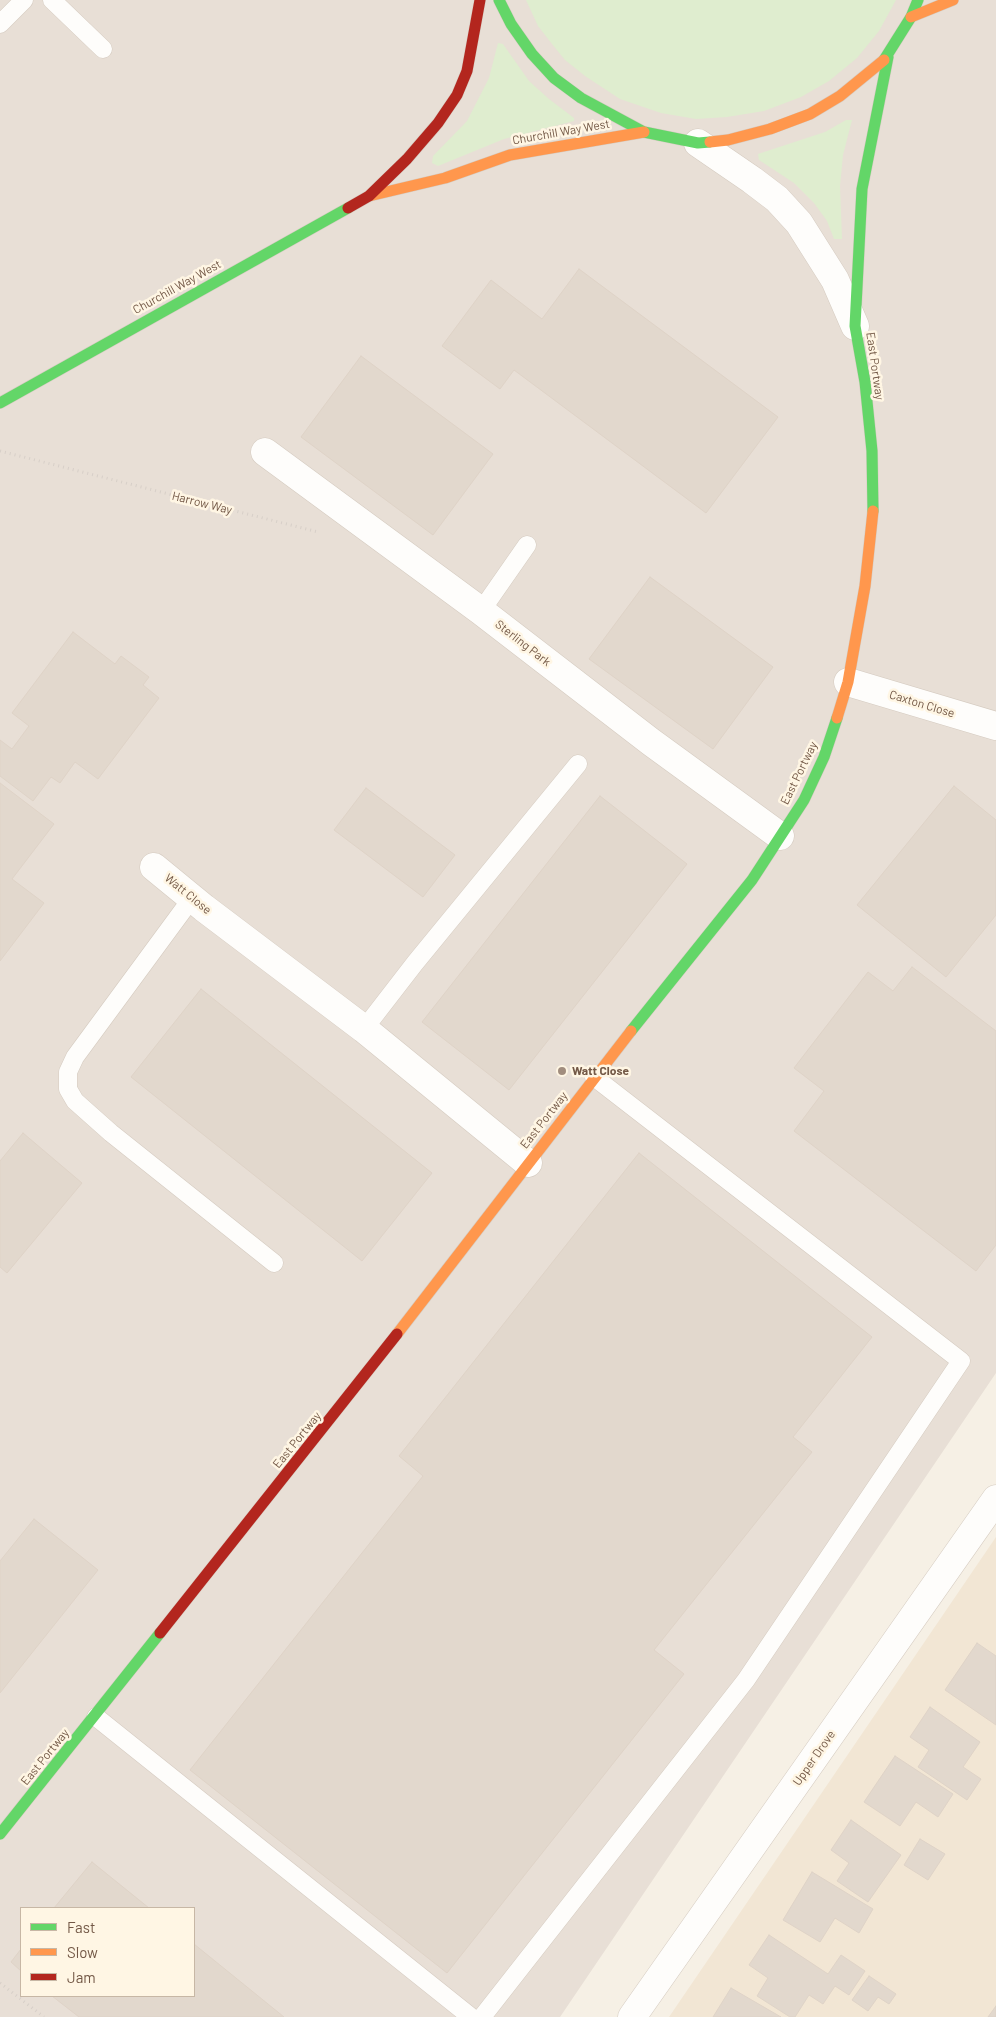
<!DOCTYPE html>
<style>
body{margin:0}
#map{position:relative;width:996px;height:2017px;overflow:hidden;background:#f6f0e5;font-family:Barlow,sans-serif}
canvas{display:block}
.legend{position:absolute;left:20px;top:1907px;width:175px;height:90px;box-sizing:border-box;background:#fff6e4;border:1px solid #c7b7a5;margin:0;padding:6px 9px;list-style:none;font-size:15px;color:#735846}
.legend li{display:flex;align-items:center;gap:10px;height:25px}
.legend b{width:25px;border:1px solid #c7b7a5}
</style>
<div id="map">
<canvas width="996" height="2017"></canvas>
<ul class="legend">
<li><b style="height:6px;background:#63d668"></b>Fast</li>
<li><b style="height:6px;background:#ff974d"></b>Slow</li>
<li><b style="height:6px;background:#b3261e"></b>Jam</li>
</ul>
</div>
<script>
const ctx = document.querySelector('canvas').getContext('2d');
ctx.lineJoin = 'round';
function fill(path, color) {
  ctx.fillStyle = color;
  ctx.fill(path, 'evenodd');
}
function toPath(rows) {
  const path = new Path2D();
  for (const r of rows) {
    path.moveTo(r[0], r[1]);
    for (let i = 2; i < r.length; i += 2) path.lineTo(r[i], r[i + 1]);
  }
  return path;
}
function stroke(path, color, width, dash) {
  ctx.strokeStyle = color;
  ctx.lineWidth = width;
  ctx.lineCap = dash ? 'butt' : 'round';
  ctx.setLineDash(dash || []);
  ctx.stroke(path);
}
function write(font, color, halo, rows, align = 'center') {
  ctx.font = font + ' Barlow,sans-serif';
  ctx.lineWidth = 5;
  ctx.setLineDash([]);
  ctx.textBaseline = 'middle';
  ctx.strokeStyle = halo;
  ctx.fillStyle = color;
  for (const [text, x, y, turn = 0] of rows) {
    ctx.save();
    ctx.translate(x, y);
    ctx.rotate((+turn || 0) * Math.PI / 180);
    ctx.textAlign = isNaN(turn) ? turn : align;
    if (halo) ctx.strokeText(text, 0, 0);
    ctx.fillText(text, 0, 0);
    ctx.restore();
  }
}
const residential = toPath([
 [996,1537,996,2017,669,2017]
]);
const industrial = toPath([
 [0,0,996,0,996,1373,560,2017,0,2017],
 [21,1908,194,1908,194,1996,21,1996]
]);
const green = toPath([
 [526,0,896,0,879,31,857,58,829,81,801,97,764,111,727,117,696,119,661,113,620,99,585,76,565,60,552,44,538,26],
 [498,43,503,44,529,81,549,99,574,118,574,121,504,139,438,166,432,163,433,156,467,121,489,78],
 [846,120,852,120,843,155,840,186,842,239,834,239,827,221,814,203,794,183,759,160,758,154,825,132]
]);
const building = toPath([
 [579,269,778,417,706,513,514,370,500,389,442,346,491,280,542,319,579,269],
 [361,356,493,454,433,535,301,437,361,356],
 [650,577,773,667,713,749,589,659,650,577],
 [73,632,115,664,121,656,149,677,143,685,159,698,98,779,75,762,60,783,51,777,33,801,0,776,0,740,12,749,29,726,12,713,73,632],
 [0,783,54,824,12,879,44,903,0,961,0,783],
 [954,786,996,820,996,915,946,977,857,905,954,786],
 [366,788,455,855,423,897,334,830,366,788],
 [600,796,687,864,509,1090,422,1022,600,796],
 [912,967,996,1031,996,1245,976,1271,794,1131,824,1091,794,1068,868,972,893,991,912,967],
 [201,989,432,1173,362,1261,131,1077,201,989],
 [23,1133,82,1183,7,1273,0,1267,0,1161,23,1133],
 [639,1153,872,1337,793,1437,812,1452,654,1650,684,1674,447,1973,190,1770,423,1476,399,1456,639,1153],
 [34,1519,98,1570,0,1693,0,1561,34,1519],
 [977,1643,996,1656,996,1725,945,1690,977,1643],
 [930,1707,980,1742,963,1767,981,1779,967,1800,918,1767,929,1750,910,1737,930,1707],
 [895,1756,953,1794,938,1817,916,1802,900,1826,864,1802,895,1756],
 [851,1820,901,1855,868,1902,837,1881,849,1863,831,1850,851,1820],
 [920,1839,945,1854,928,1880,904,1865,920,1839],
 [92,1862,149,1908,54,1908,92,1862],
 [812,1872,873,1909,859,1933,835,1918,820,1942,783,1920,812,1872],
 [769,1935,828,1974,841,1955,865,1971,849,1995,835,1986,823,2004,809,1995,795,2017,790,2017,757,1996,768,1978,749,1965,769,1935],
 [194,1944,284,2017,79,2017,52,1996,194,1996,194,1944],
 [21,1949,21,1971,11,1962,21,1949],
 [869,1976,896,1994,889,2004,878,1997,868,2011,852,2000,869,1976],
 [731,1988,781,2017,713,2017,731,1988],
 [996,2006,996,2017,988,2017,996,2006]
]);
const path = toPath([
 [0,451,318,532],
 [0,1983,44,2017]
]);
const lane = toPath([
 [52,0,103,49],
 [0,24,24,0],
 [481,611,527,545],
 [192,898,75,1057,68,1072,68,1089,75,1101,111,1133,274,1263],
 [364,1029,415,963,578,764],
 [96,1717,471,2017],
 [482,2017,746,1680,961,1361,594,1077]
]);
const street = toPath([
 [698,143,752,180,777,199,799,223,835,280,855,326],
 [265,452,481,611,651,742,780,836],
 [848,682,996,726],
 [154,867,204,908,364,1029,528,1163],
 [632,2017,996,1499]
]);
const fast = toPath([
 [499,0,511,24,532,54,554,78,581,98,644,132,698,143,710,142],
 [884,60,911,17,918,0],
 [0,403,348,208],
 [873,511,872,451,865,382,855,326,862,189,888,57],
 [631,1031,752,880,804,800,824,757,837,718],
 [0,1834,160,1633]
]);
const slow = toPath([
 [911,17,953,0],
 [710,142,728,140,770,129,810,114,840,96,884,60],
 [369,196,445,178,510,155,644,132],
 [837,718,848,682,865,586,873,511],
 [397,1334,631,1031]
]);
const jam = toPath([
 [348,208,369,196,407,159,438,123,457,95,467,71,480,0],
 [160,1633,397,1334]
]);
const markers = [
 [562,1071,5,"#a18d7e"]
];
const streetNames = [
 ["Churchill Way West",561,132,-10],
 ["Churchill Way West",177,287,-29],
 ["East Portway",875,366,82],
 ["Harrow Way",202,503,14],
 ["Sterling Park",523,643,38],
 ["Caxton Close",922,704,17],
 ["East Portway",799,773,-64],
 ["Watt Close",188,894,39],
 ["East Portway",544,1120,-52],
 ["East Portway",297,1440,-51],
 ["East Portway",45,1757,-51],
 ["Upper Drove",814,1758,-55]
];
const poiNames = [
 ["Watt Close",572,1071]
];
fill(residential, '#f2e6d4');
fill(industrial, '#e8dfd6');
fill(green, '#dfedcf');
fill(building, '#e2d8cd');
stroke(building, '#dfd3c7', 1);
stroke(lane, '#d5cbc0', 19);
stroke(street, '#d5cbc0', 29);
stroke(fast, '#d6ccc2', 12);
stroke(slow, '#d6ccc2', 12);
stroke(jam, '#d6ccc2', 12);
stroke(path, '#d7cfc8', 3, [1, 4]);
stroke(lane, '#fefdfb', 18);
stroke(street, '#fefdfb', 28);
stroke(fast, '#63d668', 11);
stroke(slow, '#ff974d', 11);
stroke(jam, '#b3261e', 11);
for (const [x, y, r, color] of markers) {
  const dot = new Path2D();
  dot.arc(x, y, r, 0, 2 * Math.PI);
  ctx.fillStyle = color;
  ctx.fill(dot);
  stroke(dot, '#fff6e4', 2);
}
write('12px', '#735846', '#fff6e4', streetNames);
write('bold 12px', '#735846', '#fff6e4', poiNames, 'left');
</script>
